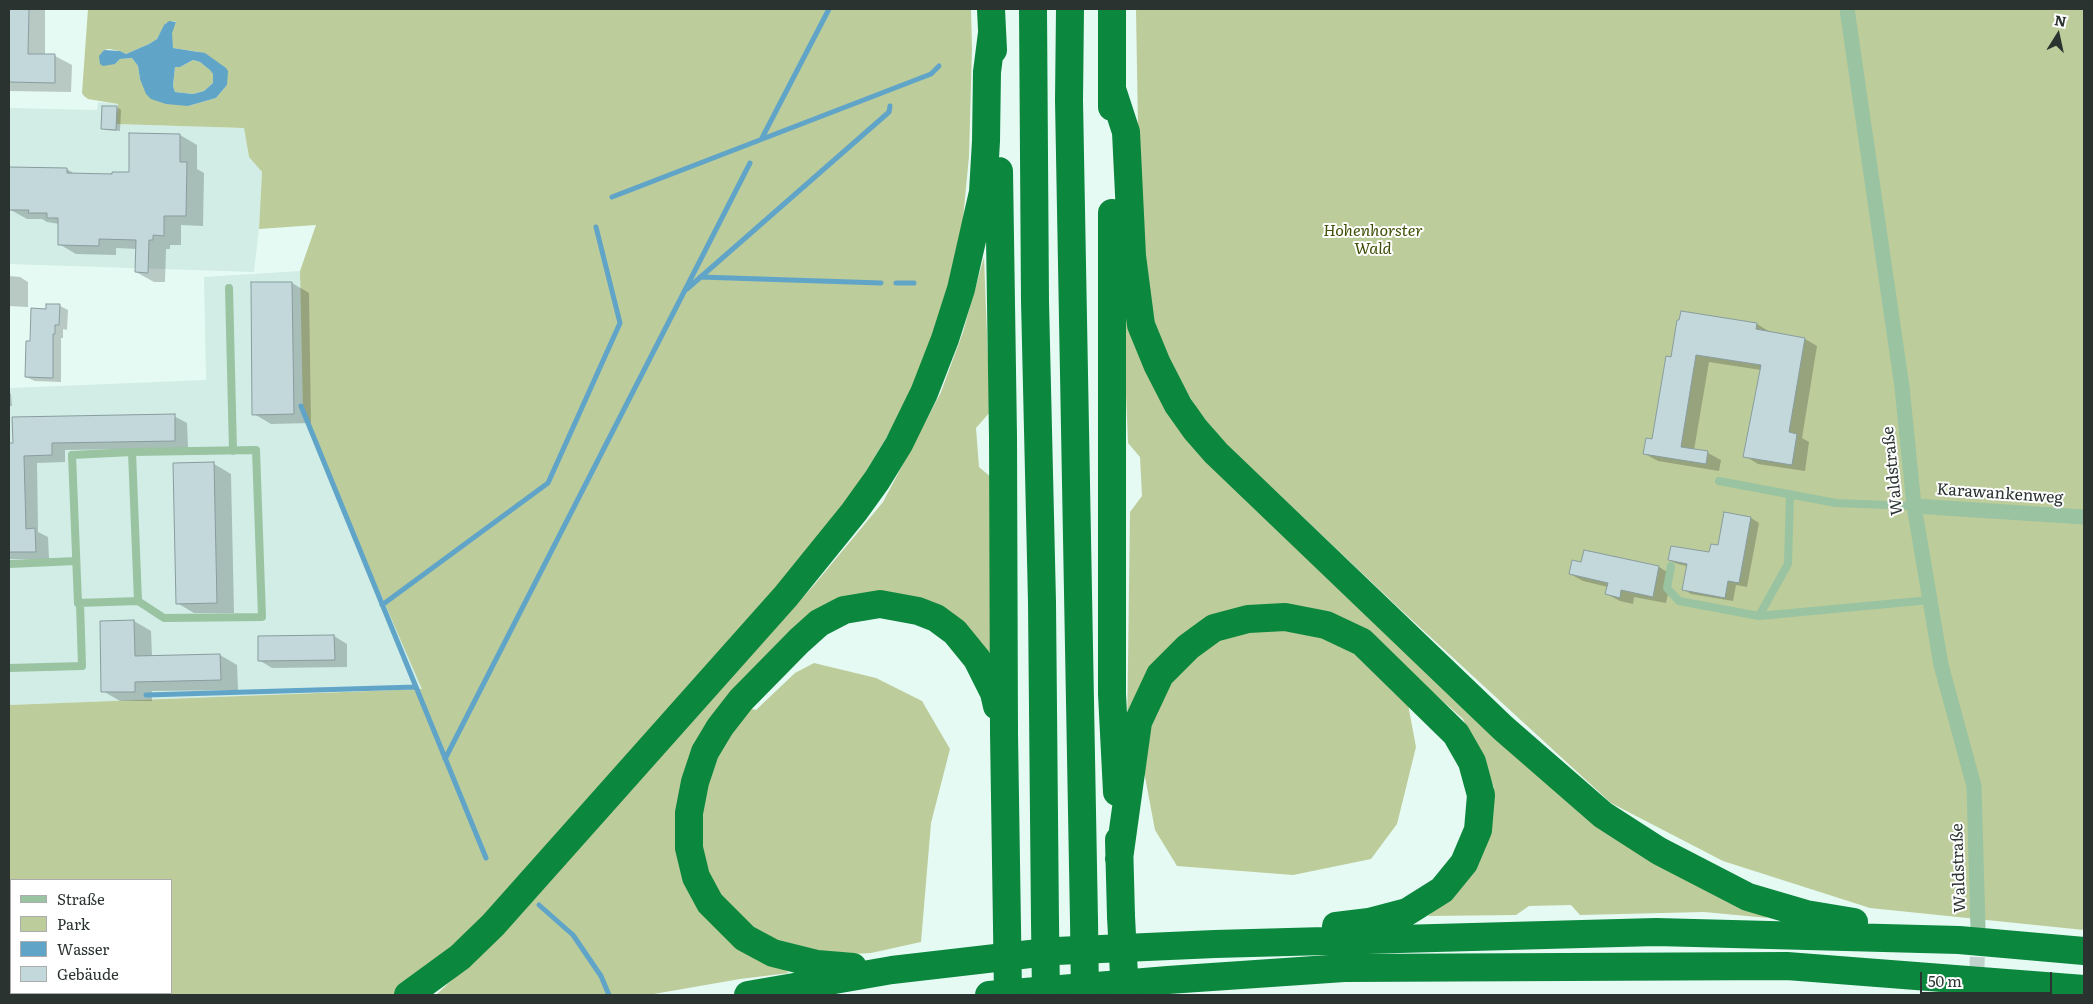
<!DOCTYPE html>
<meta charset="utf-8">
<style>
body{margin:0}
#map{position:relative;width:2093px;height:1004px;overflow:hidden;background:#e6faf4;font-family:Literata,serif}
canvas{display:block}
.frame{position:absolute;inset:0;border:10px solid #2b3330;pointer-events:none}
.legend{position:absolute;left:10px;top:879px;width:162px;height:115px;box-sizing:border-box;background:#fff;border:1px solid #aaadac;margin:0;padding:6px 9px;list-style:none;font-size:15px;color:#2b3330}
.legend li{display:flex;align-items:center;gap:10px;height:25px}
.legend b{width:25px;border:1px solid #aaadac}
.north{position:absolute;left:2033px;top:10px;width:50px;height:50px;-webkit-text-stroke:4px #fff;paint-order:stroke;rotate:10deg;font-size:14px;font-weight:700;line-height:20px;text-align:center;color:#2b3330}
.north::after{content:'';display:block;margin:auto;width:18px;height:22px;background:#2b3330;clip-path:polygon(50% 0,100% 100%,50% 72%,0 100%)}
.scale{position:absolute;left:1920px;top:972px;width:132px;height:22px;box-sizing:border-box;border:2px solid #2b3330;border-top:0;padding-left:6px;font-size:15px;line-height:18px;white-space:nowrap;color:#2b3330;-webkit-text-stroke:4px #fff;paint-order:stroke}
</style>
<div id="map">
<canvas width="2093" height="1004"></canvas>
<div class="frame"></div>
<ul class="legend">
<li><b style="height:6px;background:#99c3a1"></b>Straße</li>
<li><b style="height:14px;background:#bccc9b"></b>Park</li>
<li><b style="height:14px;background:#60a4c8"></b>Wasser</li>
<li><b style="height:14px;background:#c3d8da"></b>Gebäude</li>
</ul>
<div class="north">N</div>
<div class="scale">50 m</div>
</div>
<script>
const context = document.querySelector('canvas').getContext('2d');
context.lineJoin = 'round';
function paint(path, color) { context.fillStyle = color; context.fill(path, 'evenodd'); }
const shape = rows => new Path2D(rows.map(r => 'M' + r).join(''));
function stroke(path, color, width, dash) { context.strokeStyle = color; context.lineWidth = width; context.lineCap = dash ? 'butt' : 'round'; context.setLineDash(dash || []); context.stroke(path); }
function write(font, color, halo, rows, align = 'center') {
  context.font = font + ' Literata,serif'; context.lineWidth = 4; context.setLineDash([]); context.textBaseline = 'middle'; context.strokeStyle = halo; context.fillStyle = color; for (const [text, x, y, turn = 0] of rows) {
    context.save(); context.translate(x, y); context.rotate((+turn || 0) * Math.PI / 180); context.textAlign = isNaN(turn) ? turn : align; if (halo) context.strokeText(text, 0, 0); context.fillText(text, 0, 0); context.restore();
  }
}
const built = shape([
 [98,102,118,104,117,124,244,128,249,157,262,172,259,229,254,272,9,264,9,108,97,110],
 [300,271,303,416,423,689,9,705,9,388,206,380,204,277]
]);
const green = shape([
 [88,9,971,9,972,49,969,156,962,230,945,305,922,378,844,508,801,565,504,900,396,995,9,995,9,705,422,689,303,416,300,271,316,225,259,229,262,172,249,157,244,128,116,124,118,104,88,99,84,96,82,93],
 [175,21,176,23,172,30,171,38,173,48,199,52,227,85,216,98,188,106,140,79,138,66,132,58,120,59,115,64,110,64,101,54,104,50,109,49,120,51,126,54,149,44,157,39,166,23],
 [11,880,171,880,171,993,11,993],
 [1136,9,2084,9,2084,930,1870,908,1723,861,1611,803,1401,610,1228,446,1199,412,1171,366,1150,311,1140,246],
 [193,60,200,62,211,70,213,74,213,83,204,91,193,94,175,92,173,86,175,67,180,67],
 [984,257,990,412,976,428,979,467,992,478,996,664,893,595,747,682,681,851,773,960,789,973,740,979,648,995,436,995,503,932,814,585,883,502,941,392,963,332],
 [1121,271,1163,399,1658,863,1768,918,1704,912,1580,915,1571,905,1529,906,1516,915,1428,916,1462,886,1489,825,1494,787,1463,719,1368,635,1203,624,1127,736,1130,512,1142,496,1140,457,1128,443],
 [1290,626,1348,646,1407,699,1416,747,1397,824,1371,859,1293,875,1177,866,1155,830,1143,766,1150,727,1160,696,1182,665,1212,641,1238,631],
 [814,663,876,678,922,701,950,749,931,823,921,942,871,953,832,955,793,949,758,934,716,894,697,836,709,767,748,708,756,710,795,673]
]);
const water = shape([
 [169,21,176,22,172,33,173,48,205,53,226,68,228,71,227,85,216,98,188,106,166,104,151,99,146,94,140,79,138,66,132,58,120,59,115,64,103,66,100,64,99,56,104,50,120,51,126,54,149,44,157,39,164,25],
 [193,60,200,62,210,70,213,74,213,83,204,91,193,94,175,92,173,86,175,67,180,67]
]);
const shadow = shape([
 [9,9,45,9,45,56,55,56,72,65,71,92,9,91],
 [117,107,121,110,120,131,106,130,102,128],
 [180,135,197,145,197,169,204,173,203,226,181,225,181,245,170,245,170,249,166,249,165,282,154,282,136,272,137,249,116,248,116,255,76,254,59,244,59,224,47,222,42,219,27,219,9,209,9,169,67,169,76,175,130,173],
 [9,276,20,277,28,282,28,307,9,306],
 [292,283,309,293,311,423,271,424,254,414],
 [60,306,68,310,67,330,63,329,63,338,61,338,61,382,35,381,26,377,31,342,47,310],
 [1682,313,1757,324,1770,332,1805,339,1817,346,1802,438,1809,442,1805,471,1758,464,1745,456,1761,370,1709,362,1694,450,1708,453,1721,460,1719,471,1658,461,1645,454,1653,440],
 [9,392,11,394,12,406,9,406],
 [174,416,187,423,188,448,65,450,65,462,37,463,38,532,48,537,49,559,9,559,9,444],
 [175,464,214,464,231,474,234,613,194,613,177,603],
 [1725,513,1751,518,1759,523,1747,587,1736,585,1733,601,1691,594,1683,589,1687,566,1678,564,1669,560,1710,554,1719,547],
 [1585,551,1659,567,1672,575,1666,603,1634,597,1633,604,1620,601,1607,594,1608,587,1583,581,1570,574,1582,564],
 [134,621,151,631,152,656,220,655,237,665,238,690,152,691,152,701,120,701,103,691,101,622],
 [334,636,347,644,347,667,272,668,259,660]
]);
const stream = shape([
 [762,138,829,9],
 [612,197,931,74,939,66],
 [700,277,881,283],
 [896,283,914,283],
 [687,289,889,112,890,106],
 [301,406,486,858],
 [382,605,548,483,620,323,596,227],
 [146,695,416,687],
 [445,759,750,163],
 [539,905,573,935,601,976,609,995]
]);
const building = shape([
 [9,9,29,9,28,54,55,54,55,83,9,82,9,9],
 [102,106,117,106,116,130,101,129,102,106],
 [129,133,180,134,180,162,187,162,186,216,164,216,164,236,153,235,153,240,149,240,148,273,135,272,136,240,99,239,99,246,58,245,58,218,47,218,47,213,28,213,29,210,9,210,9,167,67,168,67,173,112,174,112,172,129,172,129,133],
 [251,282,292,282,294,414,252,415,251,282],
 [46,304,60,304,59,325,55,325,55,334,53,334,53,378,25,377,26,341,30,341,31,308,46,309,46,304],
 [1681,311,1757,323,1756,329,1805,338,1789,432,1797,434,1792,465,1743,457,1761,365,1696,355,1681,447,1708,451,1706,464,1643,454,1646,438,1652,439,1666,356,1671,357,1677,320,1679,320,1681,311],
 [175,414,175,441,52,443,52,455,24,456,26,529,35,528,36,552,9,552,9,443,13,443,12,417,175,414],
 [214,462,217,603,176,604,173,463,214,462],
 [1724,512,1751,517,1739,583,1728,581,1725,598,1682,590,1687,564,1668,560,1671,546,1709,552,1711,544,1718,545,1724,512],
 [1584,550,1659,566,1653,597,1621,590,1620,598,1605,594,1608,583,1569,574,1572,560,1581,562,1584,550],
 [134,620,135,656,220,654,221,680,135,682,135,692,101,692,100,621,134,620],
 [334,635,335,660,258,661,258,636,334,635]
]);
const minorTunnel = shape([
 [1976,995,1978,937]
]);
const service = shape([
 [229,288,233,451],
 [132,452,256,450,262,617,164,618,138,601],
 [132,452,138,601,78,603,72,455,132,452],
 [1719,481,1836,503,1914,506],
 [9,564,76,561],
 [1671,566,1667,588,1679,601,1759,616,1930,600],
 [1759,616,1788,564,1790,494],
 [9,668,82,666,80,603]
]);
const minor = shape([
 [1847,9,1902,387,1914,506,1941,665,1974,786,1978,928],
 [1914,506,2084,517]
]);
const motorway = shape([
 [991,9,993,50],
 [1033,9,1035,301,1042,602,1045,922],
 [1070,9,1069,100,1084,920],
 [1112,9,1112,107],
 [1112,89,1126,132,1132,256,1141,325,1157,364,1178,405,1195,429,1216,453,1503,728,1603,815,1659,851,1748,897,1806,914,1854,922],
 [999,171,1003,436,1004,733,1007,927],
 [1112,213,1112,694,1117,792],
 [1119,840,1121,916],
 [1119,859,1138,722,1160,675,1188,647,1214,628,1248,619,1285,617,1326,625,1362,642,1456,734,1472,762,1481,795,1478,830,1464,863,1442,890,1407,912,1369,922,1336,926],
 [853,967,817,964,773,953,745,938,710,903,696,877,689,848,689,813,695,782,705,752,720,727,741,700,799,641,819,623,844,610,880,604,918,611,936,618,955,632,977,659,994,693,997,706],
 [408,995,460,957,493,925,786,596,854,512,877,480,899,444,924,393,945,339,961,289,983,192,986,141,987,72,992,33],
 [748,995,892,970,1056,951,1215,944,1656,932,1959,940,2084,951],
 [989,995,1168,980,1344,968,1787,966,2084,989]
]);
const motorwayBridge = shape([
 [1121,916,1125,995],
 [1084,920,1085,995],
 [1045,922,1046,995],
 [1007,927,1008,995]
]);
const parkNames = [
 ["Hohenhorster",1373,231],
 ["Wald",1373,249]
];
const streetNames = [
 ["Waldstraße",1893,471,-96],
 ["Karawankenweg",2000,494,4],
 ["Waldstraße",1959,868,-92]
];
paint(built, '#d1ede6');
paint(green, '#bccc9b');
paint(water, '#60a4c8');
paint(shadow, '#0003');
stroke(stream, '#60a4c8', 5);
paint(building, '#c3d8da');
stroke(building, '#899d9f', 1);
stroke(minorTunnel, '#c1d2cd', 15, [15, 8]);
stroke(service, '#99c3a1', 8);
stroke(minor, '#99c3a1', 15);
stroke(motorway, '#0c873e', 28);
stroke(motorwayBridge, '#0c873e', 28);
write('italic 16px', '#405007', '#fff', parkNames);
write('16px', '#2b3330', '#fff', streetNames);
</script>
